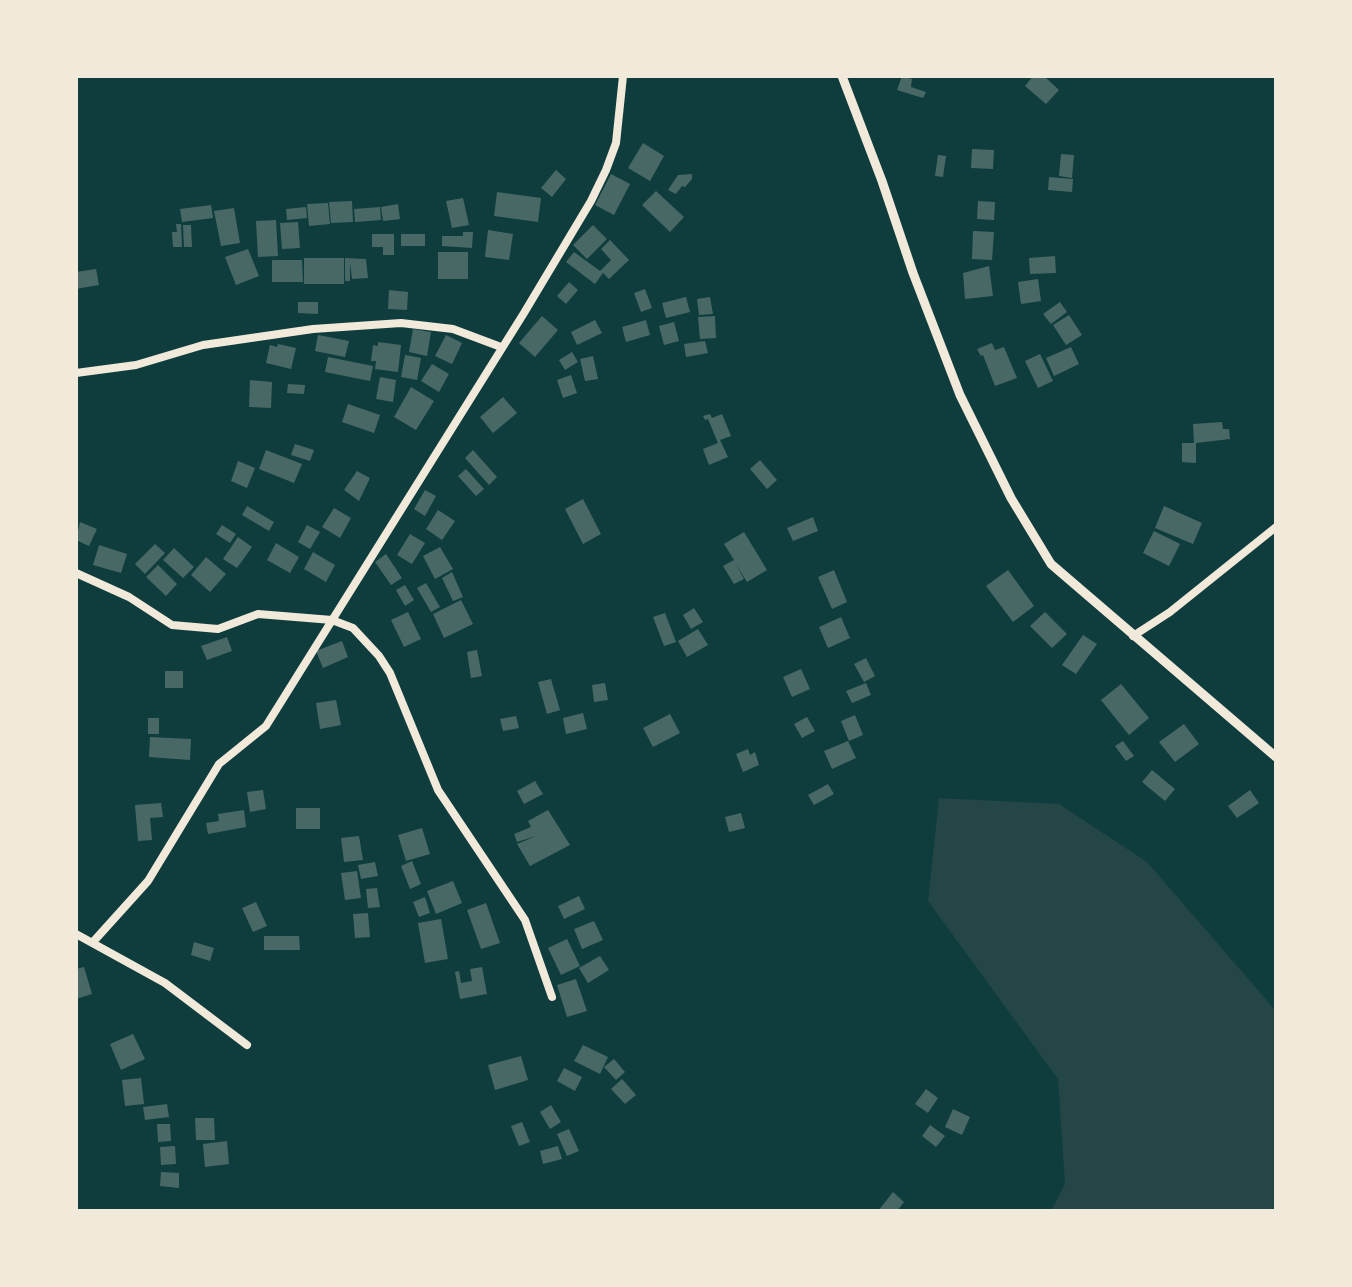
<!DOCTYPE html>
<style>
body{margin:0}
#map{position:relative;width:1352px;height:1287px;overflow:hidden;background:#0f3d3e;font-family:"Golos Text",sans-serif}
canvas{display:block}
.frame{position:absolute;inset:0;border:78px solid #f1e9da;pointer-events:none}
</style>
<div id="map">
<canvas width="1352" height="1287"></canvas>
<div class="frame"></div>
</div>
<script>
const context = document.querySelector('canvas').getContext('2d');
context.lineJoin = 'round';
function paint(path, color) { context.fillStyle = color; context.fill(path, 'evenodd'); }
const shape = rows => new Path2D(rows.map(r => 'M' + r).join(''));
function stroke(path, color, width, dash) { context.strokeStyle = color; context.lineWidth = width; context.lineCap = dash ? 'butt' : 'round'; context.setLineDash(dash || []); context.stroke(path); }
const green = shape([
 [939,798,1059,804,1147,862,1276,1011,1276,1211,1051,1211,1065,1184,1058,1079,928,901]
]);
const building = shape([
 [902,76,912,79,911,87,926,92,923,98,897,90],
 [1033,76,1044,76,1059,90,1046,104,1025,86],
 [643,143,664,156,650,181,628,168],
 [972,149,994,150,993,169,971,168],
 [1061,154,1074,155,1072,178,1059,176],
 [938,155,946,156,943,177,935,176],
 [556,170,566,179,552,197,541,188],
 [611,174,630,184,614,215,595,205],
 [692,174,692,179,685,187,682,186,676,194,668,190,678,175],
 [1049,177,1073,179,1072,192,1048,190],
 [656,191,684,217,670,232,642,205],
 [497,192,541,198,538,222,494,216],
 [463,198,469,225,452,228,446,201],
 [352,201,353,222,331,223,329,202],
 [978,201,995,202,994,220,977,219],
 [328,203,330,224,309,226,307,204],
 [398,204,400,219,383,221,381,207],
 [211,205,213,218,182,222,180,209],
 [306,207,307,218,287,220,286,209],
 [380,207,381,220,355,222,354,209],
 [234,208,240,243,221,246,214,211],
 [276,220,278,256,258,257,256,221],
 [298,222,300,248,282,249,280,223],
 [176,224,181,224,182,247,173,247,172,232,177,232],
 [183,225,191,225,192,247,184,247],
 [593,225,607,239,587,259,573,245],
 [488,230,513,234,509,260,485,257],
 [973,231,994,232,992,260,972,259],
 [463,232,473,232,472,248,442,246,442,236,463,236],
 [372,234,394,234,394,255,383,255,383,247,372,247],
 [401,234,425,234,425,246,401,246],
 [610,240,629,260,609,279,603,273,595,284,566,262,574,252,600,271,611,260,601,249],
 [248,249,259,276,236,285,225,257],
 [438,252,468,252,468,279,438,279],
 [1055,256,1056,273,1030,274,1029,258],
 [304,258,344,258,344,284,304,284],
 [345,258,366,259,368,278,352,279,350,263,350,281,345,281],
 [272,260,302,260,303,282,272,282],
 [989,266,993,296,965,299,963,273],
 [96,269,99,285,76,289,76,272],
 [1038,279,1041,301,1021,304,1018,282],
 [569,282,578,290,566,304,557,296],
 [645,289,652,308,641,312,634,293],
 [389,290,408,292,407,310,388,309],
 [686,297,690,312,666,318,662,303],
 [710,297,713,314,699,315,697,299],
 [298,302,318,302,318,314,298,313],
 [1060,302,1067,312,1051,324,1043,314],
 [1069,315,1082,335,1066,345,1053,325],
 [542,316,558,330,535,357,519,343],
 [715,316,716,338,700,339,698,317],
 [595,320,602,333,577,345,571,332],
 [646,320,650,335,626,342,622,327],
 [674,322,679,341,664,345,659,326],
 [413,329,431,332,427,356,409,352],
 [318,335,349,341,345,357,315,351],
 [446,335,462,343,452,364,435,356],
 [705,341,708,353,686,357,684,344],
 [378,342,401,345,398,372,375,369,376,361,371,361,373,345,378,346],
 [992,343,995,350,1004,347,1017,378,995,386,983,355,981,356,977,349],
 [278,344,296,348,291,369,266,363,270,345,277,347],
 [1071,347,1079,364,1054,376,1046,358],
 [572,352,578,362,565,370,559,360],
 [1040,354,1053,381,1038,388,1025,361],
 [405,355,421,358,417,380,401,377],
 [593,356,598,379,585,381,580,359],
 [328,357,373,366,370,381,325,372],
 [432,364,449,374,439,392,421,381],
 [571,375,577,393,563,398,557,380],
 [380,377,396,380,393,402,376,399],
 [250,380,272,382,271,408,249,407],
 [288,384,305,385,304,394,287,393],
 [411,387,434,401,416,430,394,417],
 [503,397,517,413,493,433,480,417],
 [348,404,380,415,374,433,342,422],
 [710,414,712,418,722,414,731,436,720,440,728,457,709,465,703,449,718,443,708,419,705,420,703,416],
 [1222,422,1223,429,1229,429,1230,439,1196,443,1196,463,1182,462,1182,443,1194,443,1193,424],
 [295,444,314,450,310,461,291,455],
 [266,450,302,464,294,483,259,469],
 [473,450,497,477,489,485,465,458],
 [760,460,777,480,767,489,750,469],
 [238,461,255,468,247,488,231,481],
 [466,469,484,489,476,496,458,476],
 [357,471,370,478,359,501,344,490],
 [425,490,436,496,425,516,414,509],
 [583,499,601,534,583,544,565,509],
 [247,506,274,522,269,531,242,515],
 [1164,506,1202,523,1193,544,1155,528],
 [334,508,351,518,340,538,322,527],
 [438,510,455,521,442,540,426,529],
 [813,517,818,531,793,541,787,528],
 [80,522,97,529,89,546,76,540],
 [222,525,236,534,230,543,216,534],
 [307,525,320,532,310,549,298,542],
 [1154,531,1180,544,1169,566,1143,553],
 [744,532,767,570,747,582,736,564,744,579,734,584,723,566,734,560,724,544],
 [410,534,425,543,412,564,397,555],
 [238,537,252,547,237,568,223,559],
 [276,543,299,557,290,573,267,560],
 [155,544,165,553,145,574,135,564],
 [99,545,127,554,121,573,93,565],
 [440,547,453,569,435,579,423,556],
 [174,548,194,567,183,578,163,560],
 [313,552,335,565,326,582,304,569],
 [386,554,402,578,391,585,375,562],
 [206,557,226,574,210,592,191,575],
 [158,565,177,584,166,596,146,577],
 [834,570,847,602,832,609,818,577],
 [1008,570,1034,606,1013,622,986,586],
 [452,572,463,597,453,601,442,578],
 [426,583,440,607,431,612,417,588],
 [405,585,414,600,405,606,396,590],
 [461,600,473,624,444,638,433,614],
 [694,608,703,622,691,629,683,615],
 [408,612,421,639,404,647,391,620],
 [1045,612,1067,634,1052,648,1030,626],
 [665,613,676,642,664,646,653,617],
 [841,617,850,638,828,648,819,627],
 [698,629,708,645,687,657,678,641],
 [1083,635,1097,644,1076,674,1062,665],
 [227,637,232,651,207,660,201,646],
 [342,641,348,657,323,668,316,651],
 [477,650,482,676,471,678,467,652],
 [866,658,875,676,864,682,854,664],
 [801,669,810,689,792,697,783,677],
 [165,671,183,671,183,688,165,688],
 [551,679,560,710,547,714,538,682],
 [605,683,608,700,594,702,592,685],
 [866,683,871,695,852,703,846,691],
 [1121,684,1149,718,1129,735,1101,700],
 [336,700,341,725,320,729,316,703],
 [583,713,587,729,566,734,563,718],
 [670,714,680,733,653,747,643,728],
 [855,715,863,735,849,741,841,721],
 [516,716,519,728,503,731,500,719],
 [807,717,815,731,802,738,794,724],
 [148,718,159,718,159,734,148,734],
 [1184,724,1199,744,1175,762,1159,742],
 [150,737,191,739,190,760,149,757],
 [848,741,856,758,832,769,824,751],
 [1123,741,1134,756,1126,761,1115,746],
 [748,749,750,755,755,752,759,765,743,772,736,754],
 [1152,770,1175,789,1165,801,1142,782],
 [535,781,543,794,524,804,517,791],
 [828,784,834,794,814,805,808,795],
 [263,790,266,809,250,812,247,792],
 [1250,790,1259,803,1237,818,1228,806],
 [161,803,163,817,150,818,152,840,138,841,135,805],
 [296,808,320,808,320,829,296,829],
 [244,810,246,827,208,834,206,823,219,821,218,814],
 [548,810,570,845,530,866,517,844,536,836,517,842,514,834,531,827,528,821],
 [741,813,745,828,729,832,725,817],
 [422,828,430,854,406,861,398,835],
 [359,836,363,860,344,862,341,838],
 [412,861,421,884,410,889,401,866],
 [375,862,378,876,361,879,358,865],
 [357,871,361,898,345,900,341,873],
 [453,881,462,903,436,914,427,891],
 [377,888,380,907,368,908,366,889],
 [579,896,585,909,564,919,558,906],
 [425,897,430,913,419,917,413,902],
 [256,902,267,926,253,932,242,908],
 [486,903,500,943,481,949,467,910],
 [368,913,370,937,355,938,353,914],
 [441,919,448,959,425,963,418,923],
 [594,921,603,940,582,949,574,929],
 [264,936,299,936,300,950,264,950],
 [567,939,580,966,561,975,548,948],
 [194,942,214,948,210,961,191,955],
 [600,956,609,970,588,983,579,968],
 [84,967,92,994,76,999,76,969],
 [482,967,487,994,460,999,455,972,459,971,461,983,472,981,470,969],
 [576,979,587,1011,567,1017,557,985],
 [133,1034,145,1059,121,1070,110,1044],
 [583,1045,608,1057,600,1074,574,1061],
 [521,1056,528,1080,495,1090,488,1065],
 [614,1059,625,1072,616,1080,604,1067],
 [564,1068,582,1077,575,1091,557,1081],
 [141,1078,144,1104,125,1106,122,1080],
 [622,1079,636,1095,625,1104,611,1089],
 [926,1089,938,1098,928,1113,915,1104],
 [167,1104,169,1117,145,1120,143,1107],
 [551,1105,561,1122,550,1129,540,1112],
 [953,1109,970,1117,962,1135,945,1127],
 [195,1118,214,1118,215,1140,196,1140],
 [522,1122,530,1142,519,1146,511,1126],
 [157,1124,170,1124,171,1141,158,1142],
 [930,1125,945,1136,936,1147,922,1136],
 [569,1129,579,1151,567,1156,557,1134],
 [227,1141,229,1164,205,1167,203,1144],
 [175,1146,176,1164,161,1165,160,1147],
 [558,1146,562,1159,543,1164,540,1151],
 [161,1172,179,1173,179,1188,160,1186],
 [893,1192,904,1202,897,1211,878,1211]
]);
const minor = shape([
 [76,373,136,365,203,345,313,329,401,323,453,329,501,347],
 [76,573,129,597,172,625,218,629,258,614,332,620,353,628,379,656,390,673,438,790,525,920,552,997],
 [1133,636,1170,612,1276,527],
 [76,934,165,983,247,1045],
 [93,942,148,881,219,764,266,726,524,313,591,201,606,170,616,143,623,76]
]);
const tertiary = shape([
 [842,76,882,181,913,273,960,395,1011,498,1051,564,1276,757]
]);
paint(green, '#244646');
paint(building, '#486865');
stroke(minor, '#f1e9da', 8);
stroke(tertiary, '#f1e9da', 9);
</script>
